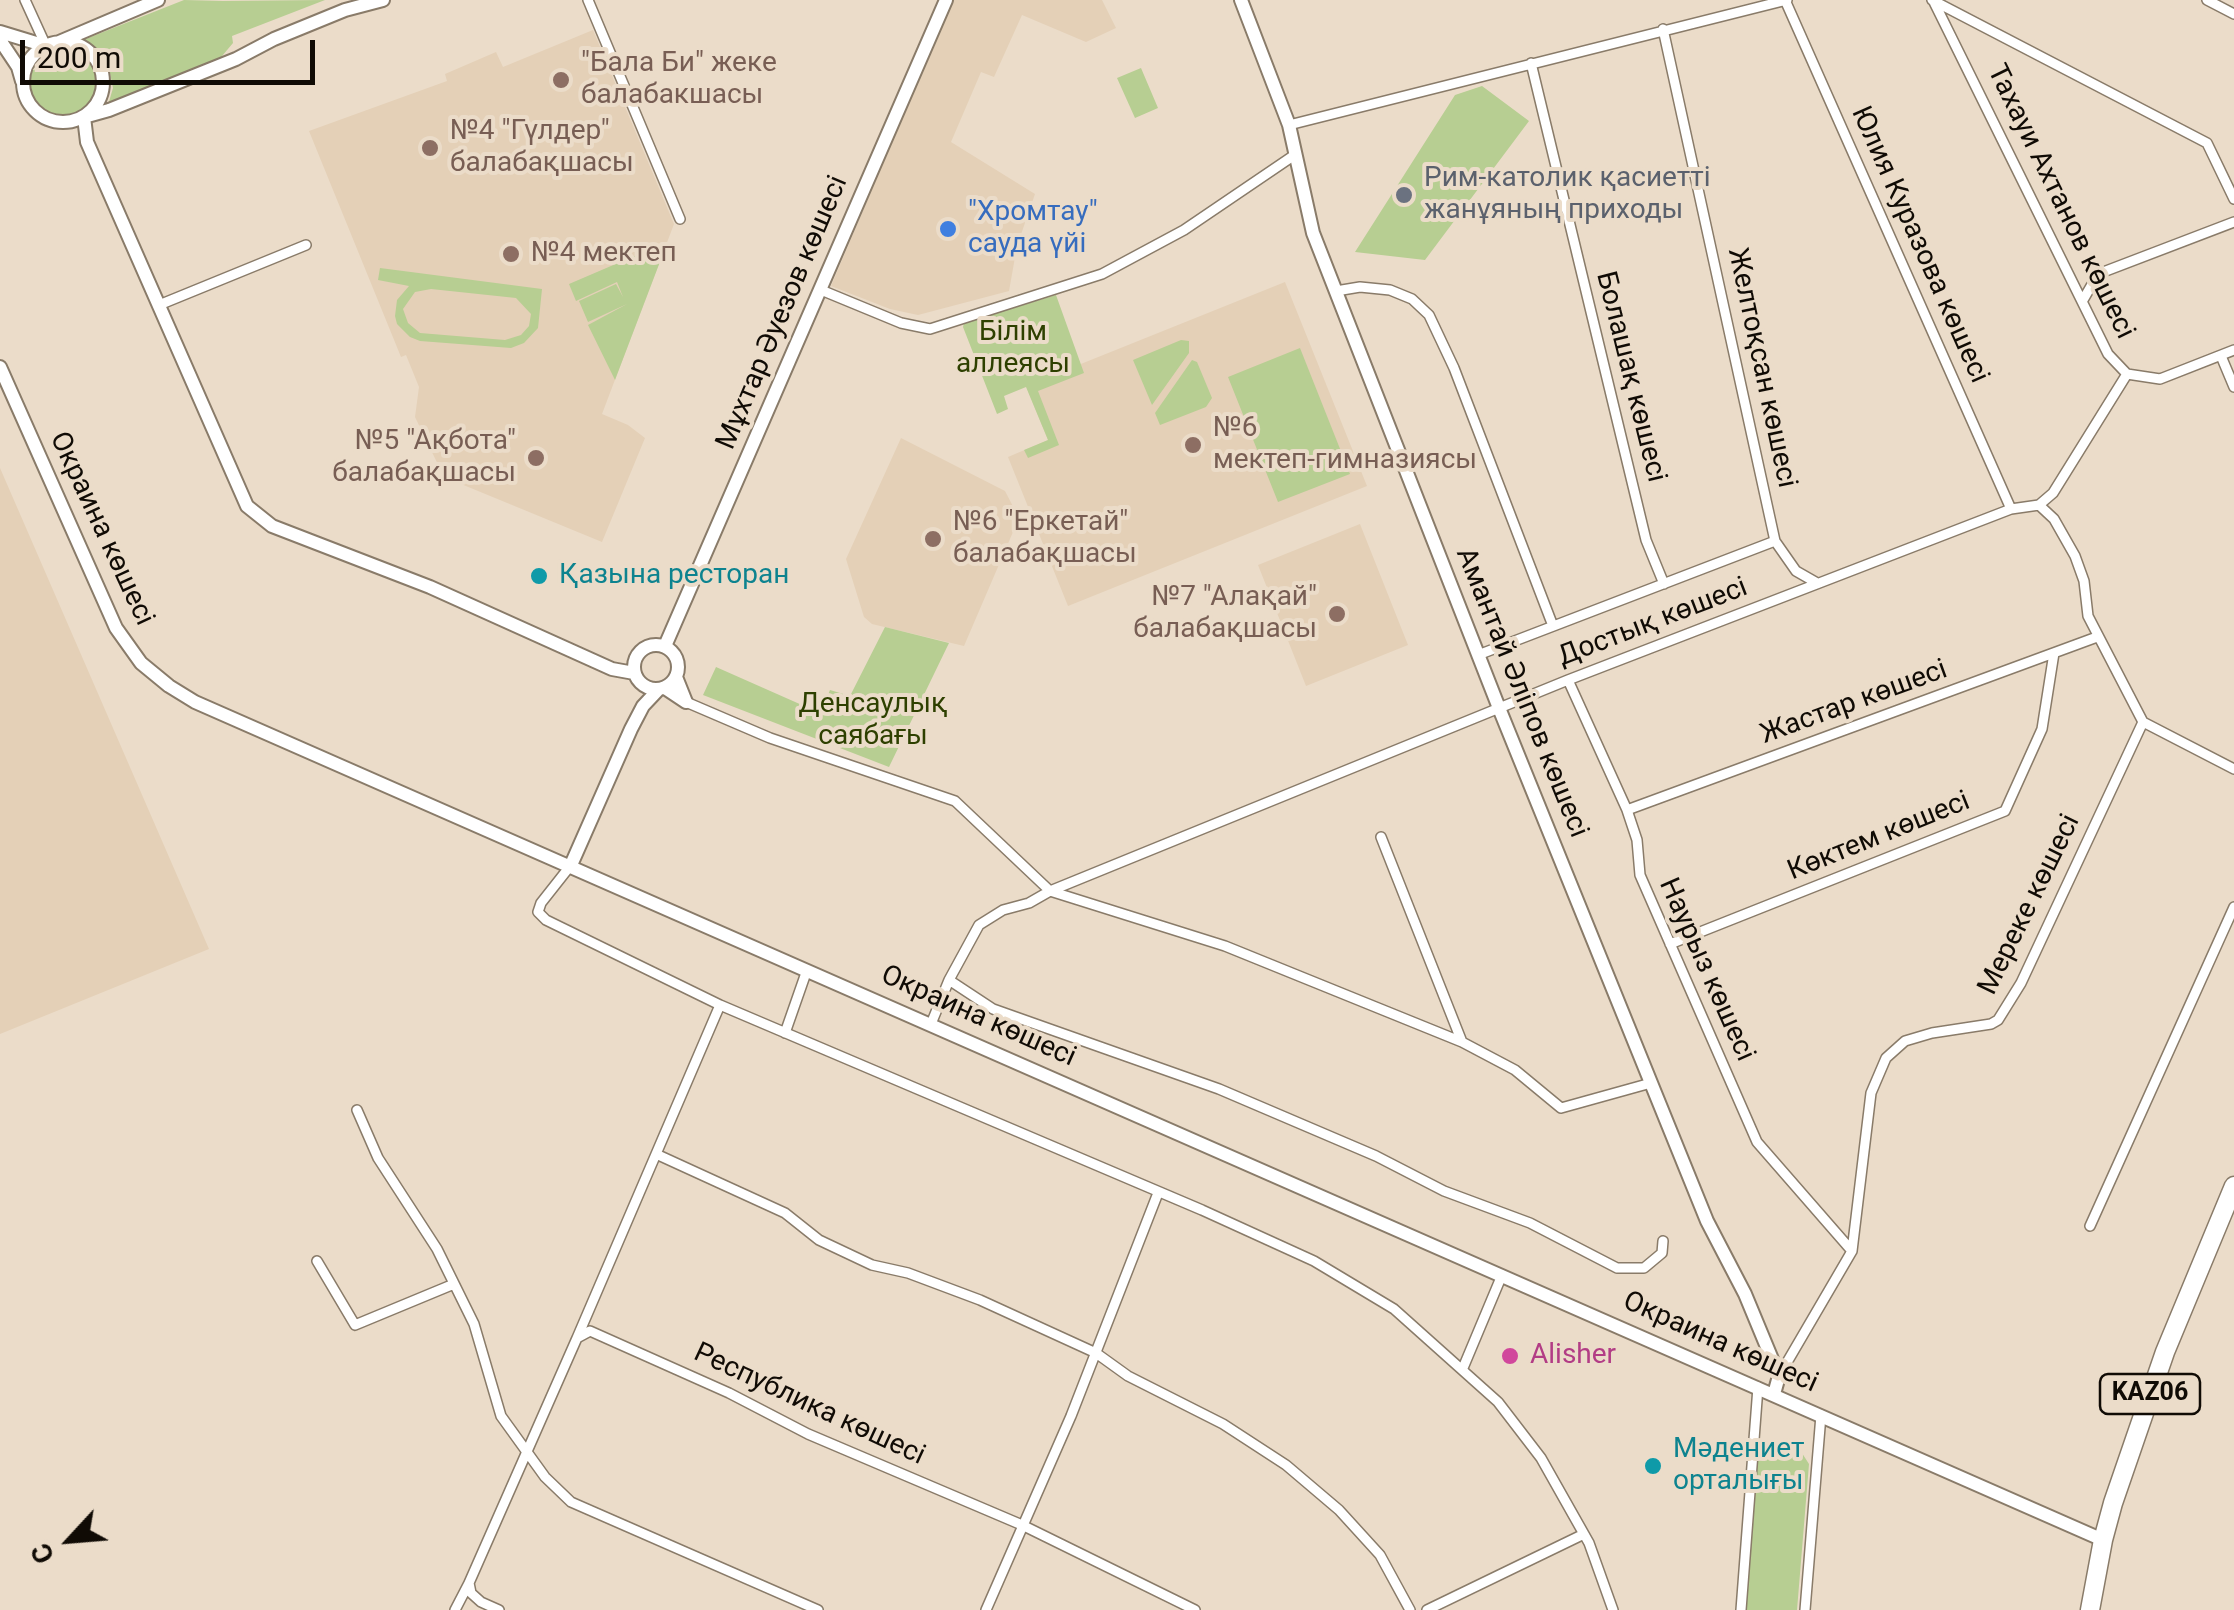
<!DOCTYPE html>
<meta charset="utf-8">
<style>
body{margin:0}
#map{position:relative;width:2234px;height:1610px;overflow:hidden;background:#ebdcc9;font-family:Roboto,sans-serif}
canvas{display:block}
.north{position:absolute;left:20px;top:1490px;width:100px;height:100px;-webkit-text-stroke:8px #ebdcc9;paint-order:stroke;rotate:244deg;font-size:28px;font-weight:700;line-height:40px;text-align:center;color:#100b05}
.north::after{content:'';display:block;margin:auto;width:35px;height:45px;background:#100b05;clip-path:polygon(50% 0,100% 100%,50% 72%,0 100%)}
.scale{position:absolute;left:20px;top:40px;width:295px;height:45px;box-sizing:border-box;border:5px solid #100b05;border-top:0;padding-left:12px;font-size:30px;line-height:35px;white-space:nowrap;color:#100b05;-webkit-text-stroke:8px #ebdcc9;paint-order:stroke}
</style>
<div id="map">
<canvas width="2234" height="1610"></canvas>
<div class="north">С</div>
<div class="scale">200 m</div>
</div>
<script>
const context = document.querySelector('canvas').getContext('2d');
context.lineJoin = 'round';
function paint(path, color) { context.fillStyle = color; context.fill(path, 'evenodd'); }
const shape = rows => new Path2D(rows.map(r => 'M' + r).join(''));
function stroke(path, color, width, dash) { context.strokeStyle = color; context.lineWidth = width; context.lineCap = dash ? 'butt' : 'round'; context.setLineDash(dash || []); context.stroke(path); }
function write(font, color, halo, rows, align = 'center') {
  context.font = font + ' Roboto,sans-serif'; context.lineWidth = 8; context.setLineDash([]); context.textBaseline = 'middle'; context.strokeStyle = halo; context.fillStyle = color; for (const [text, x, y, turn = 0] of rows) {
    context.save(); context.translate(x, y); context.rotate((+turn || 0) * Math.PI / 180); context.textAlign = isNaN(turn) ? turn : align; if (halo) context.strokeText(text, 0, 0); context.fillText(text, 0, 0); context.restore();
  }
}
const built = shape([
 [952,0,1102,0,1116,28,1086,42,1022,15,994,77,981,72,951,142,1035,194,1017,246,1009,291,918,315,890,309,831,286],
 [593,30,674,224,602,414,628,425,645,438,602,542,444,477,415,417,419,387,406,355,401,357,309,131,447,81,445,74,496,52,503,67],
 [1285,282,1367,486,1068,606,1008,457,1048,440,1026,386],
 [901,438,1005,491,1019,518,964,646,872,624,864,617,846,559],
 [0,468,209,949,0,1034],
 [1360,524,1408,645,1306,686,1258,565]
]);
const green = shape([
 [184,0,223,1,325,0,232,36,233,43,217,62,108,105,113,88,109,68,100,50,83,40],
 '30 83a33 33 0 1 1 66 0a33 33 0 1 1-66 0Z',
 [1141,68,1158,108,1135,118,1117,78],
 [1482,86,1529,121,1425,260,1355,252,1455,95],
 [660,245,666,246,615,380,588,325,627,304,588,322,579,301,616,284,623,297,617,282,576,301,569,284],
 [380,268,542,289,538,328,524,343,511,348,420,341,410,337,397,324,395,316,397,300,409,286,378,280],
 [431,289,516,298,531,314,529,326,521,335,505,340,420,333,408,323,403,309,415,292],
 [1056,295,1084,373,1038,391,1059,445,1028,458,1024,450,1048,440,1026,387,1004,396,1008,409,997,414,963,327,964,323],
 [1181,340,1189,341,1189,353,1152,405,1133,360],
 [1300,348,1350,474,1278,502,1228,377],
 [1192,360,1197,362,1212,398,1206,407,1160,425,1155,413],
 [885,627,949,643,889,767,703,695,716,667,820,713,830,690,850,696],
 [1758,1445,1800,1450,1809,1464,1797,1610,1744,1610]
]);
const street = shape([
 [25,0,46,46],
 [588,0,680,219],
 [1785,0,2011,509],
 [1932,0,2207,143,2234,199],
 [1933,0,2108,354,2127,374,2160,379,2234,350],
 [2207,0,2234,14],
 [1663,29,1775,541,1796,571,1817,583],
 [1531,63,1646,540,1664,584],
 [1289,125,1787,0],
 [821,290,901,323,930,329,1102,274,1184,230,1296,154],
 [1336,291,1360,287,1390,290,1412,299,1429,315,1454,368,1553,626],
 [2083,300,2098,274,2234,222],
 [159,305,306,245],
 [2221,356,2234,387],
 [1478,655,1775,541],
 [1568,680,1627,810,1637,840,1640,875,1757,1142,1852,1251],
 [686,702,770,738,955,801,1050,891,1225,946,1462,1042,1515,1070,1561,1108,1651,1083],
 [2143,722,2234,769],
 [1627,810,2097,637],
 [1381,837,1462,1042],
 [571,865,541,903,538,912,546,920,720,1005,1202,1210,1314,1261,1394,1309,1498,1402,1541,1458,1589,1543,1613,1610],
 [1670,944,2005,811,2042,729,2054,653],
 [949,980,979,925,1003,910,1029,903,1050,891,1568,680,2011,509,2039,505,2053,493,2127,374],
 [931,1024,949,980,993,1009,1219,1089,1376,1156,1444,1191,1530,1223,1617,1268,1644,1268,1662,1253,1663,1241],
 [785,1033,807,970],
 [357,1110,378,1158,437,1249,474,1324,501,1416,545,1477,571,1502,818,1610],
 [656,1154,785,1213,819,1240,872,1265,908,1273,980,1300,1096,1353,1128,1376,1223,1424,1286,1465,1339,1510,1380,1555,1410,1610],
 [2090,1226,2234,907],
 [317,1261,355,1325,454,1284],
 [577,1338,720,1005],
 [1463,1368,1502,1275],
 [1779,1376,1852,1251,1871,1093,1886,1058,1905,1041,1932,1033,1991,1024,1998,1020,2021,983,2143,722,2088,616,2084,581,2075,556,2054,519,2039,505],
 [455,1610,469,1583],
 [499,1610,481,1602,471,1593,469,1583,577,1338,590,1331,729,1393,808,1434,1022,1525,1195,1610],
 [986,1610,1071,1416,1158,1193],
 [1427,1610,1584,1534],
 [1741,1610,1758,1387],
 [1805,1610,1821,1415]
]);
const secondary = shape([
 [383,0,345,10,274,39,236,59,109,110,84,117,87,142,247,506,272,526,430,587,612,669,634,673],
 [1241,0,1289,125,1313,233,1499,708,1707,1221,1745,1294,1779,1376,1774,1394],
 [0,32,46,46],
 [0,40,18,67,22,81],
 '23 82a40 40 0 1 1 80 0a40 40 0 1 1-80 0Z',
 [59,42,158,0],
 [0,367,116,628,141,663,169,686,195,702,2103,1540],
 '634 667a22 22 0 1 1 44 0a22 22 0 1 1-44 0Z',
 [665,646,946,0],
 [665,688,686,702,676,677],
 [571,865,631,729,643,706,659,689]
]);
const highway = shape([
 [2090,1610,2103,1540,2113,1503,2165,1352,2234,1186]
]);
const markers = [
 [561,80,10,"#8d6e63"],
 [430,148,10,"#8d6e63"],
 [1404,195,10,"#6b7280"],
 [948,229,10,"#3f7fe0"],
 [511,254,10,"#8d6e63"],
 [1193,445,10,"#8d6e63"],
 [536,458,10,"#8d6e63"],
 [933,539,10,"#8d6e63"],
 [539,576,10,"#0f9aa8"],
 [1337,614,10,"#8d6e63"],
 [1510,1356,10,"#d1479c"],
 [1653,1466,10,"#0f9aa8"]
];
const shields = [
 [2150,1394,100]
];
const shieldNames = [
 ["KАZ06",2150,1394]
];
const educationNames = [
 ["\"Бала Би\" жеке",581,64],
 ["балабакшасы",581,96],
 ["№4 \"Гүлдер\"",450,132],
 ["балабақшасы",450,164],
 ["№4 мектеп",531,254],
 ["№6",1213,429],
 ["мектеп-гимназиясы",1213,461],
 ["№5 \"Ақбота\"",516,442,"right"],
 ["балабақшасы",516,474,"right"],
 ["№6 \"Еркетай\"",953,523],
 ["балабақшасы",953,555],
 ["№7 \"Алақай\"",1317,598,"right"],
 ["балабақшасы",1317,630,"right"]
];
const worshipNames = [
 ["Рим-католик қасиетті",1424,179],
 ["жанұяның приходы",1424,211]
];
const streetNames = [
 ["Тахауи Ахтанов көшесі",2060,202,64],
 ["Юлия Куразова көшесі",1919,245,66],
 ["Мұхтар Әуезов көшесі",783,313,-67],
 ["Желтоқсан көшесі",1761,368,78],
 ["Болашақ көшесі",1630,377,76],
 ["Окраина көшесі",101,529,65],
 ["Достық көшесі",1653,623,-21],
 ["Амантай Әліпов көшесі",1521,693,68],
 ["Жастар көшесі",1854,703,-20],
 ["Көктем көшесі",1879,837,-22],
 ["Мереке көшесі",2030,905,-64],
 ["Наурыз көшесі",1706,970,66],
 ["Окраина көшесі",978,1017,24],
 ["Окраина көшесі",1720,1343,24],
 ["Республика көшесі",809,1405,25]
];
const shopNames = [
 ["\"Хромтау\"",968,213],
 ["сауда үйі",968,245]
];
const parkNames = [
 ["Білім",1013,333],
 ["аллеясы",1013,365],
 ["Денсаулық",873,705],
 ["саябағы",873,737]
];
const cultureNames = [
 ["Қазына ресторан",559,576],
 ["Мәдениет",1673,1450],
 ["орталығы",1673,1482]
];
const hotelNames = [
 ["Alisher",1530,1356]
];
paint(built, '#e4d0b7');
paint(green, '#b7ce92');
stroke(street, '#897b69', 12);
stroke(secondary, '#897b69', 16);
stroke(highway, '#897b69', 21);
stroke(street, '#fff', 9);
stroke(secondary, '#fff', 12);
stroke(highway, '#fff', 18);
for (const [x, y, r, color] of markers) { const dot = new Path2D(); dot.arc(x, y, r, 0, 2 * Math.PI); context.fillStyle = color; context.fill(dot); stroke(dot, '#ebdcc9', 4); }
for (const [x, y, w] of shields) { const box = new Path2D(); box.roundRect(x - w / 2, y - 20, w, 40, 8); context.fillStyle = '#ebdcc9'; context.fill(box); stroke(box, '#100b05', 2.5); }
write('bold 25px', '#100b05', null, shieldNames);
write('28px', '#785e54', '#ebdcc9', educationNames, 'left');
write('28px', '#5b616d', '#ebdcc9', worshipNames, 'left');
write('28px', '#100b05', '#ebdcc9', streetNames);
write('28px', '#366cbe', '#ebdcc9', shopNames, 'left');
write('28px', '#2e4000', '#ebdcc9', parkNames);
write('28px', '#0d838f', '#ebdcc9', cultureNames, 'left');
write('28px', '#b23c85', '#ebdcc9', hotelNames, 'left');
</script>
